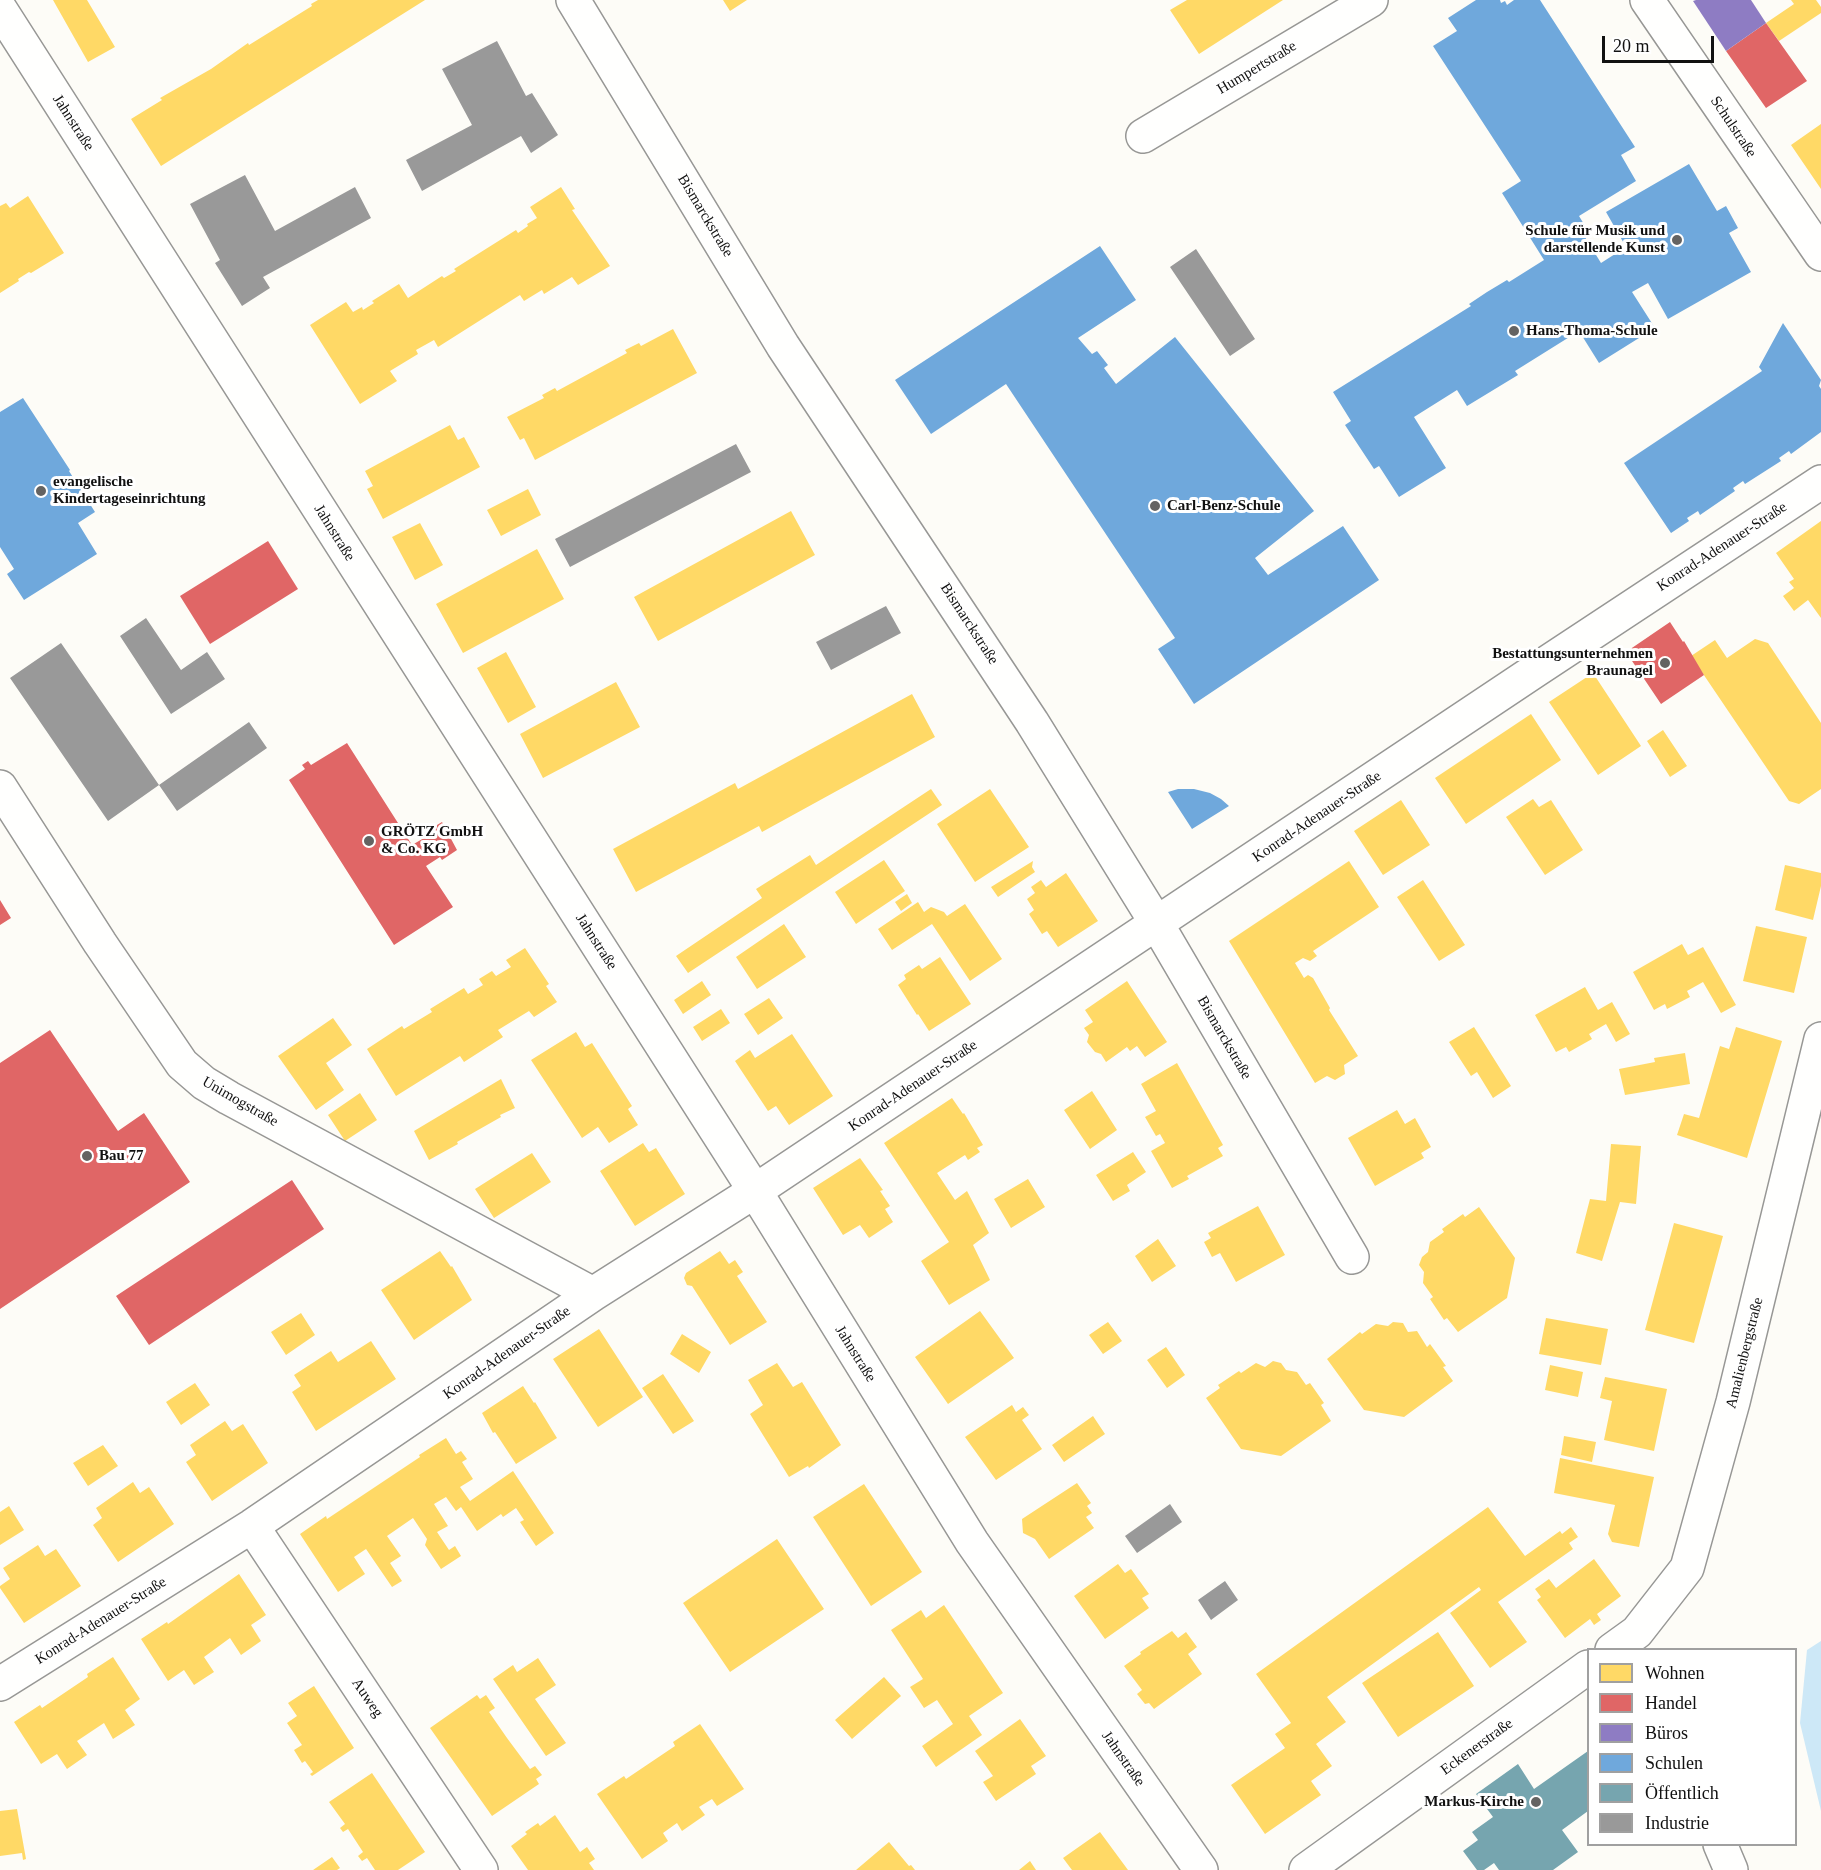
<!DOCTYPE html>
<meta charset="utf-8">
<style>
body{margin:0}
#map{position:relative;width:1821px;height:1870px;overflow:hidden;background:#fdfcf7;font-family:Georgia,serif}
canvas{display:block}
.legend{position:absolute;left:1587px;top:1648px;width:210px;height:198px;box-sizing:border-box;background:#fff;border:2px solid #a0a0a0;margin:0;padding:8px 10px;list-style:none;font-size:18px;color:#111}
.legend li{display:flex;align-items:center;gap:12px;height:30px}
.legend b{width:30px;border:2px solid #a0a0a0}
.scale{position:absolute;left:1602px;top:36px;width:112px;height:27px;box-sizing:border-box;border:3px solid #111;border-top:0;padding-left:8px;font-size:18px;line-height:21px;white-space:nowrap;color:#111;-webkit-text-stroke:4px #fff;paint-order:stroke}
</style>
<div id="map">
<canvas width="1821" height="1870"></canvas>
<ul class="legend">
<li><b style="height:16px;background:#ffd966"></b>Wohnen</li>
<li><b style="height:16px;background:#e06666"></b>Handel</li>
<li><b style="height:16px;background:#8e7cc3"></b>Büros</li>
<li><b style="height:16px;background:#6fa8dc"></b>Schulen</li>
<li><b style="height:16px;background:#76a5af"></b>Öffentlich</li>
<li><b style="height:16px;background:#999"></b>Industrie</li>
</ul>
<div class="scale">20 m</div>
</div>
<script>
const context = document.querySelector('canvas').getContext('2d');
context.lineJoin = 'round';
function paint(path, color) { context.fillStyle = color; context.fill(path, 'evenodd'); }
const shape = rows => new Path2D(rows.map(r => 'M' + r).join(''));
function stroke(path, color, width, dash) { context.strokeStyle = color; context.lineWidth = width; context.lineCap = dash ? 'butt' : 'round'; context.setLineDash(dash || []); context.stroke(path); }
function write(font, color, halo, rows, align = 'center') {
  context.font = font + ' Georgia,serif'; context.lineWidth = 6; context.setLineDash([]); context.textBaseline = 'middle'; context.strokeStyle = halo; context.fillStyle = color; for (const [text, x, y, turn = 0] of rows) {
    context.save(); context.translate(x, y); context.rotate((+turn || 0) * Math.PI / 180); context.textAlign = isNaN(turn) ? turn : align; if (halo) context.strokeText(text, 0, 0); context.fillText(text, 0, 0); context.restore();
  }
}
const water = shape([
 [1821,1641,1821,1811,1800,1723,1807,1650]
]);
const homes = shape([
 [53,0,87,0,115,47,88,62],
 [318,0,425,0,161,166,131,119,162,100,160,98,211,69,248,43,249,45,312,6,311,4],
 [723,0,747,0,730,11],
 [1187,0,1283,0,1199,54,1170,10],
 [1791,0,1816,0,1821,7,1821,13,1779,41,1766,23,1794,4],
 [1821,124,1821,189,1791,145],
 [561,187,575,209,572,210,610,266,578,285,572,277,544,294,542,290,524,301,520,295,438,347,434,340,416,350,418,354,390,371,397,381,360,404,310,325,346,302,353,312,362,307,363,310,374,303,372,301,399,284,408,298,442,276,444,278,456,271,454,269,516,230,518,233,528,226,527,224,537,218,530,207],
 [28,196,64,253,31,273,29,272,18,279,19,281,0,293,0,206,6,203,10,208],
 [673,329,697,373,535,460,524,438,520,440,507,417,544,398,542,395,555,388,557,391,627,353,625,350,639,343,641,346],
 [450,425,458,440,464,437,480,467,383,519,367,489,373,486,365,471],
 [528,489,541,515,501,536,487,510],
 [791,511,815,555,658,641,634,597],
 [1821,521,1821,618,1808,600,1794,611,1783,596,1794,588,1789,582,1794,579,1776,553],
 [420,523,443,565,415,580,392,537],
 [537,549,564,599,463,653,436,604],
 [1755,639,1768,643,1821,723,1821,789,1799,804,1789,801,1691,656,1715,640,1727,658],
 [506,652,536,707,508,723,477,668],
 [1593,673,1641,746,1598,775,1549,702],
 [616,682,640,727,543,778,520,734],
 [912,694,935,737,762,832,759,826,636,892,613,849,735,783,738,789],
 [1531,714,1561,760,1466,824,1435,778],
 [1663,730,1687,766,1670,777,1647,741],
 [931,789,942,805,688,973,676,956,762,898,756,889,810,855,816,865],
 [990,789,1029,847,975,882,937,824],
 [1533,799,1539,807,1551,800,1583,850,1545,875,1506,817],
 [1401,800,1430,845,1383,875,1354,831],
 [884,860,905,891,856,924,835,892],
 [1033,861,1032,867,1035,872,998,897,991,887],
 [1349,861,1379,907,1313,951,1317,956,1310,961,1303,958,1295,963,1304,978,1308,975,1313,978,1330,1008,1329,1010,1358,1056,1344,1065,1345,1074,1335,1080,1327,1076,1315,1083,1229,941],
 [1785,865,1821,873,1821,886,1813,920,1775,910],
 [1066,873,1098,921,1058,947,1047,931,1042,934,1029,914,1034,910,1027,899,1035,893,1031,887,1041,880,1046,887],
 [1423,880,1465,945,1439,961,1397,897],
 [907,894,912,903,901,911,895,902],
 [918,902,924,912,931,907,944,912,947,916,965,904,1002,959,970,981,932,924,892,950,878,929],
 [784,924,806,957,757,989,736,957],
 [1756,926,1807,937,1794,993,1743,981],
 [1682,944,1688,955,1703,947,1736,1005,1721,1013,1703,982,1687,991,1690,997,1667,1009,1665,1004,1654,1010,1633,972],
 [525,948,549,984,546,986,557,1002,534,1017,529,1011,498,1030,503,1037,464,1062,460,1056,396,1096,367,1049,402,1026,404,1029,432,1012,430,1009,464,988,468,994,483,985,479,979,492,971,496,976,511,967,506,960],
 [940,957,971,1004,929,1031,918,1014,917,1015,898,985,906,979,904,975,919,965,922,969],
 [702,981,711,995,683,1014,674,1000],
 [1127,981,1167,1042,1145,1057,1137,1046,1130,1051,1127,1047,1106,1062,1101,1054,1095,1052,1087,1042,1089,1035,1084,1028,1093,1022,1085,1010],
 [1585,987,1598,1010,1612,1002,1630,1034,1616,1042,1606,1024,1589,1034,1592,1039,1569,1052,1566,1047,1556,1052,1535,1015],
 [769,998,783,1018,758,1035,744,1014],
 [721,1009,730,1023,702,1041,693,1027],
 [333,1018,352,1045,326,1063,344,1090,316,1110,278,1056],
 [1474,1027,1511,1086,1493,1098,1477,1072,1471,1076,1449,1042],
 [1736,1027,1782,1041,1747,1158,1677,1135,1684,1114,1699,1118,1720,1046,1729,1049],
 [576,1032,585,1047,592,1043,632,1106,628,1109,638,1125,609,1143,598,1127,582,1138,531,1060],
 [792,1034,833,1096,789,1125,776,1106,768,1111,735,1061,750,1050,755,1058],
 [1685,1053,1690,1084,1625,1095,1619,1069,1655,1062,1654,1058],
 [1177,1063,1223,1145,1218,1148,1223,1156,1187,1176,1189,1179,1172,1188,1151,1151,1165,1143,1160,1134,1156,1136,1145,1117,1156,1111,1141,1084],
 [501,1079,515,1108,500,1115,501,1117,457,1142,458,1144,429,1160,414,1131],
 [1092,1091,1117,1130,1090,1149,1064,1110],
 [360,1093,377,1120,345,1141,328,1115],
 [952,1098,963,1114,964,1113,983,1145,977,1148,980,1152,968,1160,965,1155,937,1173,955,1200,967,1191,989,1233,973,1245,990,1280,949,1305,921,1261,949,1242,884,1143],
 [1397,1110,1405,1124,1415,1118,1431,1147,1421,1153,1424,1158,1375,1186,1348,1138],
 [643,1143,649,1152,656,1148,685,1194,635,1226,600,1171],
 [1611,1144,1641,1146,1636,1204,1620,1202,1602,1261,1576,1253,1590,1199,1606,1201],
 [1133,1152,1146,1172,1127,1185,1130,1191,1113,1201,1096,1175],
 [532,1153,551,1182,494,1218,475,1189],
 [860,1158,883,1190,880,1191,890,1206,885,1209,893,1222,869,1238,860,1225,843,1235,813,1188],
 [1028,1179,1045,1207,1011,1228,994,1199],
 [1258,1206,1285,1255,1236,1282,1220,1253,1212,1257,1204,1242,1211,1238,1208,1233],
 [1479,1207,1515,1258,1507,1298,1458,1332,1447,1318,1444,1320,1430,1299,1433,1297,1423,1283,1424,1272,1419,1265,1422,1257,1428,1252,1430,1242,1444,1232,1442,1229,1463,1214,1465,1217],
 [1674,1223,1723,1236,1694,1343,1645,1330],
 [1158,1239,1176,1266,1152,1282,1135,1256],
 [440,1251,451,1267,452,1266,472,1300,414,1340,381,1290],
 [720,1251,729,1264,735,1260,743,1272,737,1276,767,1322,730,1345,692,1286,687,1285,684,1278,686,1273],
 [980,1311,1014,1358,948,1404,915,1357],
 [301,1313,315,1335,286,1355,271,1332],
 [1546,1318,1608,1329,1601,1365,1539,1354],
 [1108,1322,1122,1341,1103,1354,1089,1335],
 [1393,1322,1403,1323,1408,1332,1417,1331,1427,1347,1430,1344,1446,1366,1443,1367,1453,1381,1404,1417,1364,1410,1327,1359,1360,1332,1362,1334,1376,1324,1388,1326],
 [599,1329,643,1397,598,1427,553,1359],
 [682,1334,711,1352,699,1373,670,1354],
 [371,1341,396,1379,316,1431,292,1392,301,1386,294,1375,331,1351,338,1362],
 [1166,1347,1185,1375,1167,1388,1147,1360],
 [1273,1361,1281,1363,1286,1370,1297,1372,1306,1385,1310,1383,1324,1403,1321,1405,1331,1421,1281,1456,1241,1449,1206,1398,1220,1388,1218,1385,1239,1371,1241,1373,1256,1363,1265,1367],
 [777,1363,793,1387,802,1382,841,1445,809,1468,808,1466,789,1477,750,1414,763,1405,748,1380],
 [1550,1365,1583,1372,1578,1397,1545,1390],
 [663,1374,694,1421,673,1434,642,1388],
 [1605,1377,1667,1389,1654,1451,1604,1440,1612,1401,1600,1398],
 [195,1383,210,1405,181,1425,166,1402],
 [523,1386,534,1403,535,1402,557,1438,516,1464,495,1432,493,1433,482,1413],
 [1012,1405,1016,1412,1023,1407,1029,1415,1022,1420,1042,1449,996,1480,965,1437],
 [1093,1416,1105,1434,1064,1462,1052,1445],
 [225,1421,232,1431,243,1424,268,1463,212,1501,186,1462,196,1455,190,1445],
 [1564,1436,1596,1442,1592,1462,1561,1455],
 [446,1438,456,1454,461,1451,467,1459,462,1462,473,1479,460,1487,470,1501,513,1471,554,1533,536,1546,520,1522,524,1520,516,1508,503,1517,501,1514,477,1531,461,1507,456,1511,446,1497,434,1504,448,1526,437,1532,449,1550,455,1546,461,1556,441,1569,425,1545,427,1539,413,1518,387,1536,401,1556,390,1563,402,1581,392,1587,366,1549,354,1557,365,1574,338,1592,300,1534,326,1516,327,1519,420,1457,419,1455],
 [103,1445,118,1466,88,1486,73,1463],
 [1560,1458,1654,1477,1639,1547,1612,1542,1608,1534,1615,1505,1554,1493],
 [133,1482,140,1493,149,1487,174,1524,118,1562,93,1525,102,1518,96,1508],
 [1077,1483,1091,1503,1087,1506,1092,1513,1086,1517,1094,1528,1049,1559,1035,1539,1023,1533,1022,1519],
 [864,1484,922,1572,871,1606,813,1517],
 [9,1506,24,1530,0,1545,0,1512],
 [1488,1507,1525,1556,1560,1531,1562,1534,1571,1527,1578,1537,1569,1543,1573,1549,1498,1602,1527,1642,1490,1668,1450,1613,1481,1590,1479,1587,1327,1697,1346,1722,1316,1744,1332,1766,1311,1781,1321,1795,1265,1834,1231,1785,1285,1748,1275,1734,1291,1723,1256,1674],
 [777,1539,824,1609,730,1672,683,1603],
 [38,1545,45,1556,56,1549,81,1586,24,1623,0,1588,0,1586,10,1579,3,1568],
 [1594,1559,1621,1596,1597,1614,1601,1620,1594,1625,1590,1619,1565,1638,1537,1600,1541,1597,1535,1589,1549,1579,1556,1588],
 [1118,1564,1125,1573,1131,1569,1149,1594,1142,1598,1149,1608,1105,1639,1074,1596],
 [239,1574,266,1615,251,1625,261,1641,241,1655,230,1638,204,1657,214,1672,194,1685,184,1670,168,1681,141,1639,167,1622,168,1624],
 [944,1605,1003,1693,969,1716,982,1735,936,1767,922,1746,953,1724,937,1700,924,1708,910,1687,923,1679,891,1630,921,1610,926,1618],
 [1172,1631,1178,1638,1186,1632,1197,1647,1188,1654,1202,1674,1154,1709,1149,1703,1145,1704,1137,1694,1142,1690,1124,1666,1141,1654,1140,1652],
 [1438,1632,1474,1686,1398,1737,1362,1683],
 [113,1657,140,1699,125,1710,135,1725,113,1739,104,1723,77,1741,87,1755,67,1769,57,1754,41,1764,14,1722,40,1705,42,1708,88,1677,87,1674],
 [538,1658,556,1685,535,1699,566,1743,546,1756,493,1679,513,1665,517,1672],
 [884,1677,901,1696,852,1739,835,1720],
 [314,1686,354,1748,312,1776,310,1774,313,1772,305,1761,302,1763,294,1750,302,1745,287,1723,297,1716,288,1703],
 [477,1695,480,1699,486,1695,495,1708,489,1712,507,1738,530,1769,535,1766,542,1775,536,1779,539,1784,492,1816,430,1728],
 [1020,1719,1046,1756,1031,1766,1036,1774,996,1801,983,1782,993,1776,975,1751],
 [700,1724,744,1789,717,1806,712,1799,699,1807,705,1815,682,1831,677,1823,663,1833,668,1841,642,1859,597,1794,624,1776,626,1779,675,1746,673,1742],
 [372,1773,425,1852,398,1870,375,1870,367,1858,362,1861,358,1856,363,1852,348,1829,343,1832,340,1828,345,1824,329,1802],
 [17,1809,26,1859,23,1860,22,1853,0,1856,0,1811],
 [555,1815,580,1852,587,1847,595,1859,589,1863,594,1870,528,1870,511,1846,527,1834,525,1832,538,1823,540,1826],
 [1100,1832,1128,1870,1072,1870,1063,1858],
 [889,1842,909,1866,911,1865,915,1870,856,1870],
 [332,1857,340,1868,337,1870,313,1870],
 [1030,1861,1036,1870,1019,1870]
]);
const shops = shape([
 [1766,23,1807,81,1766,108,1726,51],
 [268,541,298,589,210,644,180,596],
 [1670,622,1683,642,1684,641,1704,675,1661,704,1626,652],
 [347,743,412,845,424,838,422,834,442,822,457,850,442,860,440,857,426,866,453,907,394,945,289,780,305,769,302,765,308,761,311,765],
 [0,900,11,918,0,925],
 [50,1030,118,1131,144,1113,190,1182,0,1309,0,1063],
 [292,1180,324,1229,149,1345,116,1296]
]);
const offices = shape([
 [1696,0,1751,0,1766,23,1726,51,1693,1]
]);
const schools = shape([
 [1476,0,1500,0,1501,3,1505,1,1507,5,1514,0,1540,0,1635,147,1621,155,1636,181,1579,216,1590,234,1585,237,1601,263,1626,247,1606,212,1689,164,1717,211,1726,206,1738,228,1729,233,1751,272,1668,319,1648,283,1632,292,1655,328,1599,363,1579,331,1515,371,1518,375,1467,406,1457,390,1414,417,1446,468,1399,497,1379,466,1374,469,1345,425,1351,421,1333,392,1471,306,1469,304,1487,292,1507,280,1509,282,1544,260,1502,193,1521,181,1433,46,1457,31,1448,18],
 [1100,246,1136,300,1078,338,1092,354,1097,351,1108,365,1104,368,1116,384,1175,337,1314,511,1255,558,1268,575,1343,526,1379,580,1194,704,1158,649,1175,638,1006,384,931,434,895,380],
 [1783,323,1821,380,1819,386,1821,389,1821,432,1791,454,1789,451,1779,458,1781,461,1745,484,1743,481,1733,488,1735,491,1700,515,1698,511,1687,518,1689,521,1671,533,1624,463,1762,371,1759,367],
 [23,398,70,470,69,471,95,512,78,523,97,554,24,600,7,574,14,569,0,547,0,412],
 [1178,789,1194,789,1210,793,1221,799,1229,806,1192,829,1168,792]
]);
const public = shape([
 [1588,1751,1588,1811,1562,1830,1578,1852,1553,1870,1499,1870,1494,1863,1484,1870,1477,1870,1463,1851,1478,1840,1472,1832,1493,1817,1476,1794,1518,1764,1534,1789]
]);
const industry = shape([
 [497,41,526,96,532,93,558,135,531,153,521,136,422,191,406,160,472,125,442,69],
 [245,175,275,231,355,187,371,218,263,277,270,288,242,306,215,263,220,260,190,204],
 [1196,249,1255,339,1230,356,1170,267],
 [736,444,751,472,570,567,555,539],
 [886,606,901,633,831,670,816,642],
 [146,618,181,670,207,652,225,679,171,714,120,636],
 [61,643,159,785,108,821,10,678],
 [249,722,267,748,177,811,159,785],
 [1170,1504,1182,1522,1137,1553,1125,1536],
 [1225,1581,1238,1600,1211,1620,1198,1600]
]);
const minor = shape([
 [573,0,783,346,1032,722,1157,924,1352,1257],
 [1647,0,1821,254],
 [0,9,755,1191,972,1542,1201,1870],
 [1143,136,1371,0],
 [0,787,100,943,182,1064,204,1083,229,1098,593,1294],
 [252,1526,481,1870],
 [1612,1650,1637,1632,1687,1568,1733,1402,1821,1039],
 [0,1684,252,1526,593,1294,755,1191,1536,670,1821,482],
 [1720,1844,1731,1870],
 [1306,1870,1588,1667]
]);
const markers = [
 [1677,240,6,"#646362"],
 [1514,331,6,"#646362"],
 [41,491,6,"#646362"],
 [1155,506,6,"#646362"],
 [1665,663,6,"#646362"],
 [369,841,6,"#646362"],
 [87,1156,6,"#646362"],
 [1536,1802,6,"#646362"]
];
const streetNames = [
 ["Humpertstraße",1257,68,-31],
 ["Jahnstraße",73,123,57],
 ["Schulstraße",1733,127,56],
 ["Bismarckstraße",705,216,59],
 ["Jahnstraße",334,533,58],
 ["Konrad-Adenauer-Straße",1722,547,-33],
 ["Bismarckstraße",969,624,57],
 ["Konrad-Adenauer-Straße",1317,817,-34],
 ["Jahnstraße",596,942,57],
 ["Bismarckstraße",1224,1038,60],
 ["Konrad-Adenauer-Straße",913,1086,-34],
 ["Unimogstraße",240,1102,30],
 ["Konrad-Adenauer-Straße",507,1353,-35],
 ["Amalienbergstraße",1745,1353,-76],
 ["Jahnstraße",855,1354,58],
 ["Konrad-Adenauer-Straße",101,1621,-32],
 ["Auweg",367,1698,56],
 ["Eckenerstraße",1477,1747,-36],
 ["Jahnstraße",1123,1759,55]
];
const poiNames = [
 ["Schule für Musik und",1665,231,"right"],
 ["darstellende Kunst",1665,248,"right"],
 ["Hans-Thoma-Schule",1526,331],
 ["evangelische",53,482],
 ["Kindertageseinrichtung",53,499],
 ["Carl-Benz-Schule",1167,506],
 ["Bestattungsunternehmen",1653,654,"right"],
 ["Braunagel",1653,671,"right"],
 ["GRÖTZ GmbH",381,832],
 ["& Co. KG",381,849],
 ["Bau 77",99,1156],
 ["Markus-Kirche",1524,1802,"right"]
];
paint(water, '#cde8f7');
paint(homes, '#ffd966');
paint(shops, '#e06666');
paint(offices, '#8e7cc3');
paint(schools, '#6fa8dc');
paint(public, '#76a5af');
paint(industry, '#999');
stroke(minor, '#979795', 36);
stroke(minor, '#fffffe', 33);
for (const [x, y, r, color] of markers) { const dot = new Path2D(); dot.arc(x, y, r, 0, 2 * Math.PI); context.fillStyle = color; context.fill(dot); stroke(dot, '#fff', 2); }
write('15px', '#111', '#fff', streetNames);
write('bold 15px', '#111', '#fff', poiNames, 'left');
</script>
